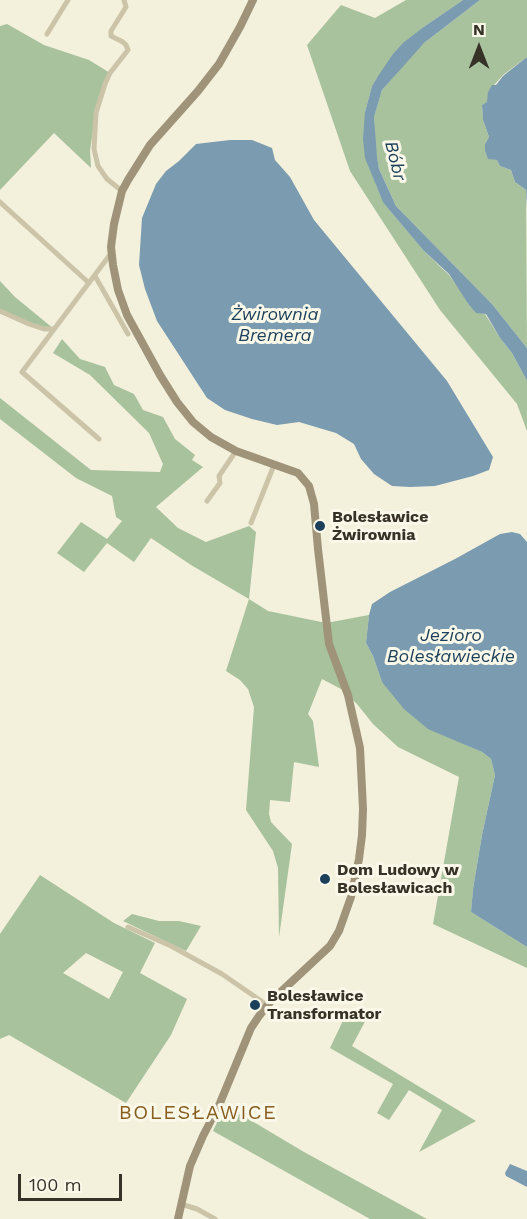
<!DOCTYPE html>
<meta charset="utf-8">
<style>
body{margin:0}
#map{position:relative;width:527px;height:1219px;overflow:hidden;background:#f3f0dc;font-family:"Work Sans",sans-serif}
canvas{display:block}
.north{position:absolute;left:449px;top:18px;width:60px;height:60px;-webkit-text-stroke:4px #faf8e9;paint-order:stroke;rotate:0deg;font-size:16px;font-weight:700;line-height:24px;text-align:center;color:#373228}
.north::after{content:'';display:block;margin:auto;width:21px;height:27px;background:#373228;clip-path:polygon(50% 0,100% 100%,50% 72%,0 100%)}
.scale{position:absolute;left:18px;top:1174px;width:104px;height:27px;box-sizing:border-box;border:3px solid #373228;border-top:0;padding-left:8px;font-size:18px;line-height:21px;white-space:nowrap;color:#373228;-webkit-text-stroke:4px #faf8e9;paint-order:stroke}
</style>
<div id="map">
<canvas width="527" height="1219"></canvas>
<div class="north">N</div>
<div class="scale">100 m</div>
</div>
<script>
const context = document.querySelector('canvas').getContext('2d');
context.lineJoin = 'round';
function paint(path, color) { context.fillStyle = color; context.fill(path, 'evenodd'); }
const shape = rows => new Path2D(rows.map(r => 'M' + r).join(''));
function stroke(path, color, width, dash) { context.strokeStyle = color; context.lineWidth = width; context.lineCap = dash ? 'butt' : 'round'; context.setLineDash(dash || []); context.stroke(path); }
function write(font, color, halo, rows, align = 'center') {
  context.font = font + ' "Work Sans",sans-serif'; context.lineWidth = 6; context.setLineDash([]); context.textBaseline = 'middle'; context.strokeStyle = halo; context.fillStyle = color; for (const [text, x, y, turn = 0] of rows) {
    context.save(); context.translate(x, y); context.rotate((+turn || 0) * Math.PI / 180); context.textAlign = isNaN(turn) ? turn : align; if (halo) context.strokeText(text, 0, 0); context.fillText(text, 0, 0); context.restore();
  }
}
const green = shape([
 [406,0,463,0,425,26,377,78,372,86,365,112,366,158,379,192,384,202,391,212,425,252,449,275,463,294,469,305,476,312,485,314,500,338,512,353,527,381,527,431,517,404,440,310,350,171,307,45,341,5,375,18],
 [480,0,527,0,527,57,503,75,488,92,488,102,482,105,483,120,489,137,485,144,485,151,488,158,497,160,500,166,511,170,515,182,526,190,527,348,492,304,396,206,379,169,375,147,374,116,382,90,405,62,424,43],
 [7,24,44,45,89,60,110,73,96,113,90,150,91,168,54,133,0,190,0,26],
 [0,281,15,297,54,329,44,329,0,311],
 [62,339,80,359,105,367,114,385,134,394,143,410,163,417,175,439,195,455,192,460,203,467,156,507,178,528,206,542,249,526,256,532,249,599,268,611,326,623,369,615,366,643,373,656,382,682,466,745,482,752,491,759,495,775,482,835,473,889,471,912,527,947,527,968,433,924,459,777,398,747,373,724,357,704,341,689,322,679,308,714,313,721,319,767,294,762,290,802,270,800,269,814,271,822,292,844,279,937,278,868,273,851,246,810,254,707,248,689,240,680,226,671,249,599,191,565,151,538,134,562,107,543,84,572,57,553,81,522,107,539,122,521,116,517,112,496,76,478,0,419,0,398,91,470,160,472,163,464,149,433,90,375,53,353],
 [40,875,114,923,155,943,140,973,187,999,171,1035,126,1103,9,1035,0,1039,0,934],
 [86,953,123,972,109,999,63,973],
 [132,914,159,921,179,921,201,926,186,951,123,921],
 [348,1010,357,1016,362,1010,368,1016,352,1046,476,1121,419,1152,442,1110,409,1090,389,1120,377,1113,393,1084,330,1048],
 [225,1105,304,1152,427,1219,370,1219,213,1131]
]);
const water = shape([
 [463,0,480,0,424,43,382,90,374,117,377,157,379,169,396,206,492,304,527,348,527,381,512,353,500,338,486,314,476,313,469,305,449,274,424,251,391,212,383,202,365,158,363,139,365,112,372,86,378,76,393,54,403,43,425,26],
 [527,57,527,208,526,190,515,182,511,170,500,166,497,160,488,159,485,151,485,144,489,137,483,120,482,105,487,102,488,92,492,85,496,85,503,76],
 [230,140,252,140,272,148,275,160,290,177,314,220,447,381,493,457,489,470,473,476,435,486,410,487,392,486,374,474,361,459,354,444,336,433,299,422,277,425,252,419,225,410,207,398,157,321,145,289,139,265,142,218,156,184,166,171,179,161,196,144],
 [512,532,520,534,527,542,527,947,471,912,473,889,482,835,495,775,491,759,482,752,428,729,404,709,382,682,373,656,366,643,369,615,372,604,390,592,455,559,500,534],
 [510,1164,527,1171,527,1187,506,1176,505,1173]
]);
const street = shape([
 [47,34,68,0],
 [122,191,107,179,98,166,94,149,96,113,105,84,110,73,128,50,126,45,123,42,111,36,111,31,126,7,124,0],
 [0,202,89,283],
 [95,276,128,334],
 [0,311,29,324,44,329,54,329],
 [99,439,22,372,112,252],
 [207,501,220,483,219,476,236,451],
 [251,523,274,465],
 [128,927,171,946,222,974,267,1005],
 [181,1204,197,1209,215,1219]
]);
const secondary = shape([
 [178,1219,190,1166,203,1136,220,1103,251,1028,259,1016,271,1001,330,946,339,931,351,897,359,859,362,835,363,809,360,748,348,695,329,644,318,549,314,504,309,486,298,473,236,451,211,437,193,422,177,402,160,375,127,315,118,290,113,265,111,247,114,224,122,191,128,180,150,145,198,91,219,64,240,27,253,0]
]);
const markers = [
 [320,526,6,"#1d405a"],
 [325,879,6,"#1d405a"],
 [255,1005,6,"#1d405a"]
];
const poiNames = [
 ["Bolesławice",332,517],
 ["Żwirownia",332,535],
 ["Dom Ludowy w",337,870],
 ["Bolesławicach",337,888],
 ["Bolesławice",267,996],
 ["Transformator",267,1014]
];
const waterNames = [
 ["Bóbr",395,161,76],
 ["Żwirownia",275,315],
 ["Bremera",275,336],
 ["Jezioro",451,636],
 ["Bolesławieckie",451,657]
];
const quarterNames = [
 ["BOLESŁAWICE",198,1113]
];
paint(green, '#a7c29c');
paint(water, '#7a9bb0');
stroke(street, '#cbc4a8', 5);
stroke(secondary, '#9f9479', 8);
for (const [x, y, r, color] of markers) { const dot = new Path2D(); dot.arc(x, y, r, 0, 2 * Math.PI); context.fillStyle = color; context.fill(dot); stroke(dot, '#faf8e9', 2); }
write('bold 16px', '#373228', '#faf8e9', poiNames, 'left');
write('italic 18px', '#1d405a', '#faf8e9', waterNames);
context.letterSpacing = '1.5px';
write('20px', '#885e20', '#faf8e9', quarterNames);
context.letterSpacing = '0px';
</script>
